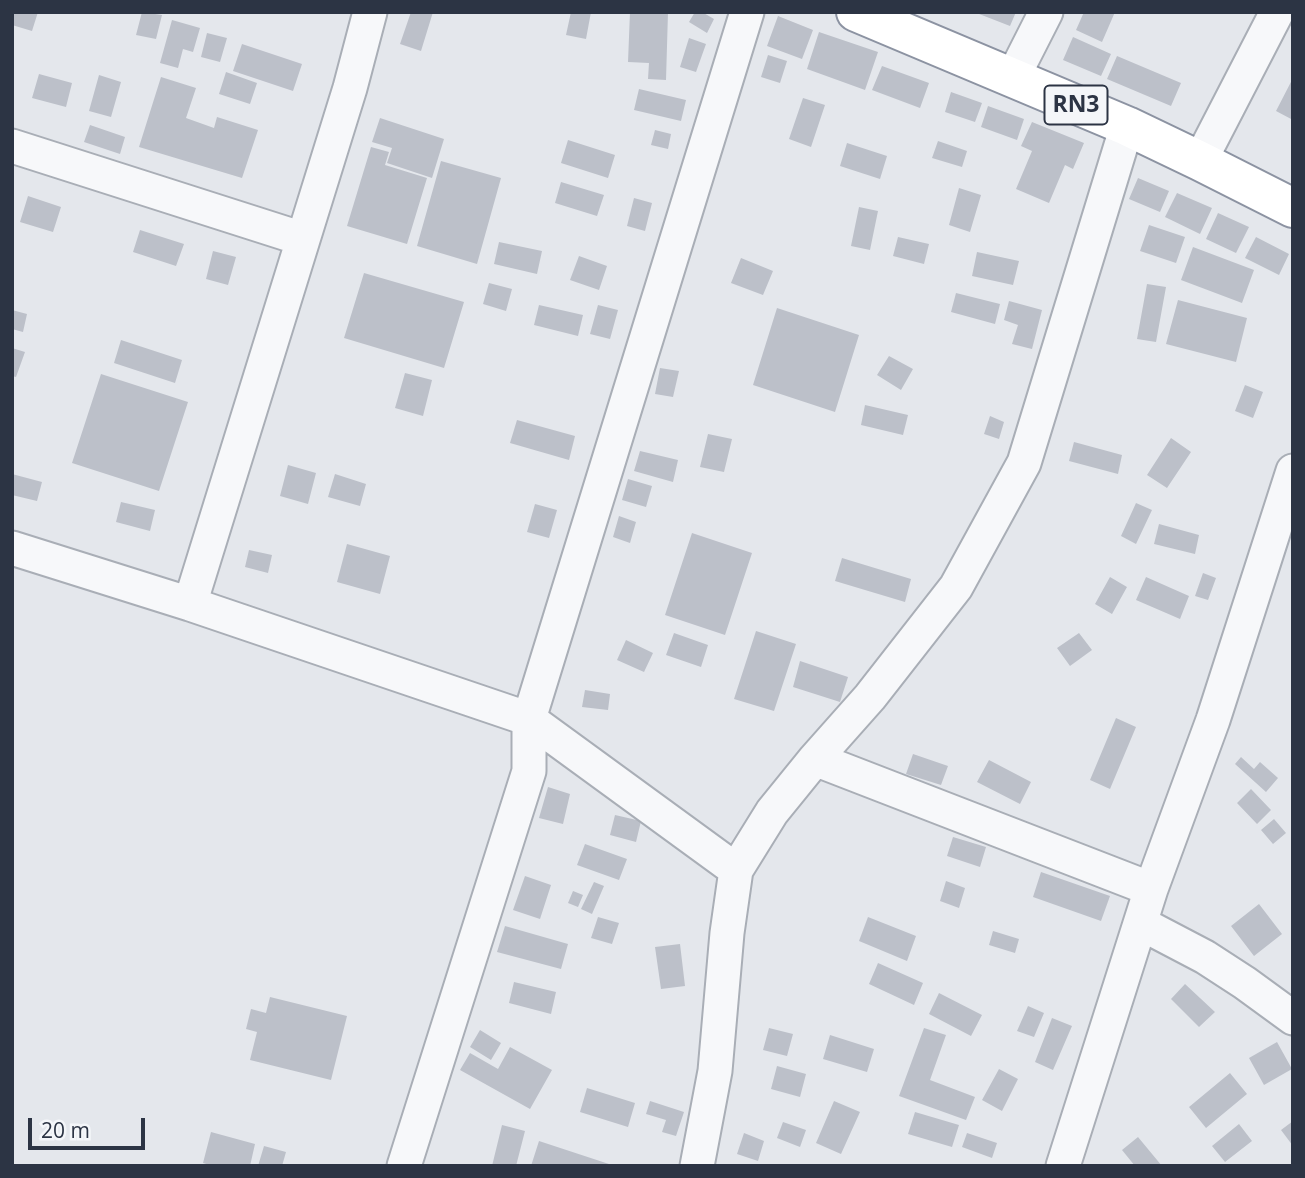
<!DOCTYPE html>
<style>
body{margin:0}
#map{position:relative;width:1305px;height:1178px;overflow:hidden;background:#e4e7ec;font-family:"Open Sans",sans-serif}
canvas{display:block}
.frame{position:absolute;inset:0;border:14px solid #2c3444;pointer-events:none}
.scale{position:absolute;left:28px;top:1118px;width:117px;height:32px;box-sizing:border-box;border:4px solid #2c3444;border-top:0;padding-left:9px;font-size:21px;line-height:24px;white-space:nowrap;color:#2c3444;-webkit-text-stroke:5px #f4f6f9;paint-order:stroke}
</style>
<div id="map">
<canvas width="1305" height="1178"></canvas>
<div class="frame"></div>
<div class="scale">20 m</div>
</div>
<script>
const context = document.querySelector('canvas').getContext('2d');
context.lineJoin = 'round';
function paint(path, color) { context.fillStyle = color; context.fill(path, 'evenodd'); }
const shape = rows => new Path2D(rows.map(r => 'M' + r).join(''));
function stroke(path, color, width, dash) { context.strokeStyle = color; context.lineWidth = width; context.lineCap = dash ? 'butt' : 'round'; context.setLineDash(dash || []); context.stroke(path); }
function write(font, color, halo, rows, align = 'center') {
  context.font = font + ' "Open Sans",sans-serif'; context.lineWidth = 7; context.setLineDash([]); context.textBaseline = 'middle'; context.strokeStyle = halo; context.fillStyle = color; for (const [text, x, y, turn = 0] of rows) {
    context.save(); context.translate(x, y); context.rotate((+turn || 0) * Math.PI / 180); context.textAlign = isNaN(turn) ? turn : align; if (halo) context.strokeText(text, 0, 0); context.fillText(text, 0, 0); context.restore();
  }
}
const building = shape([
 [12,12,38,12,32,31,12,25],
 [142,12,162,15,156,39,136,35],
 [411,12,433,12,421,51,400,44],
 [571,12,591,12,586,39,566,35],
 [630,12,668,12,666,80,648,79,649,63,628,62],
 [695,12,702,12,714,19,707,33,689,22],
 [974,12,1016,12,1010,26],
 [1084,12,1115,12,1102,42,1076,30],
 [778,16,813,30,802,59,767,46],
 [172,20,200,28,193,52,183,49,178,68,160,63],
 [819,32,878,52,865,90,807,69],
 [207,33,227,38,220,62,201,57],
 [1073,37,1111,54,1101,76,1063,60],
 [689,38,706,44,696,72,680,67],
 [242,44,302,64,293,91,233,71],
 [768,55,787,61,780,83,761,77],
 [1117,56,1181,83,1171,106,1107,79],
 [882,66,929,83,920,108,872,90],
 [226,72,257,83,250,104,219,94],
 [39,74,72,83,66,107,32,98],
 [99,75,121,82,111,117,89,111],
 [161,77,196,88,186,118,214,128,217,117,258,130,242,178,139,147],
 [1293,78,1293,120,1276,111],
 [639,89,686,100,681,121,634,110],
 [951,92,982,103,975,122,945,112],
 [803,98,825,105,811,147,789,139],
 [988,106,1024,119,1017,140,981,127],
 [380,118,444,139,432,178,387,163,392,148,372,142],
 [1032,122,1084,143,1073,169,1065,165,1049,203,1016,189,1032,151,1021,146],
 [90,125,125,137,120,154,84,142],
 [655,130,671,134,668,149,651,145],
 [568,140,615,155,608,178,561,163],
 [938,141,967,151,962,167,932,158],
 [847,143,887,156,880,179,840,166],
 [371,147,389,152,385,165,427,178,407,244,347,226],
 [441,161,501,178,477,264,417,246],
 [1138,178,1169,191,1160,212,1129,199],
 [561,182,604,195,597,216,555,203],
 [959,188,981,195,970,232,949,225],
 [1177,193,1212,208,1200,234,1165,217],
 [28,196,61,207,53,232,20,222],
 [634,198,652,203,645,231,627,226],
 [859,207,878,211,870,250,851,246],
 [1218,213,1249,227,1236,253,1206,239],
 [1149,225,1185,237,1176,263,1140,251],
 [140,230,184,244,176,266,133,252],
 [898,237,929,244,924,264,893,256],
 [1256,237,1289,254,1279,275,1245,258],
 [499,242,542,251,537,274,494,264],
 [1193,247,1254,270,1242,303,1181,280],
 [213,251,236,257,228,285,206,279],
 [977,252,1019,261,1013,285,972,276],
 [579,256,607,266,599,290,570,280],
 [741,258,773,271,763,295,731,283],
 [364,273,464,302,444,368,344,338],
 [489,283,512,289,506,311,483,304],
 [1147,284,1166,287,1156,342,1137,339],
 [956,293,1000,304,995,324,951,312],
 [1178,300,1247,318,1236,362,1166,344],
 [1009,301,1042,310,1032,349,1012,344,1018,325,1004,320],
 [539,305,583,315,578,336,534,325],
 [598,305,618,310,610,339,590,334],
 [777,308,859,335,835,412,753,385],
 [12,310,27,314,23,332,12,329],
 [121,340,182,360,175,383,114,363],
 [12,348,25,352,16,377,12,376],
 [889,356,913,369,901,390,877,375],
 [660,368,679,371,673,397,655,394],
 [405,373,432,380,423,416,395,408],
 [101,374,188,402,159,491,72,463],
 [1245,385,1263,392,1253,418,1235,411],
 [865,405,908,415,903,435,861,425],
 [990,416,1004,422,999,439,984,434],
 [517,420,575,436,569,460,510,443],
 [708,434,732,439,724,472,700,467],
 [1171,438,1191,452,1167,488,1147,475],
 [1074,442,1122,455,1118,474,1069,461],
 [640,451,678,460,673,482,634,471],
 [288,465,316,473,308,504,280,496],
 [12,474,42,482,37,501,12,495],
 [335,474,366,484,360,506,328,497],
 [628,479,652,486,646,507,622,500],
 [121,502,155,510,150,531,116,522],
 [1136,503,1152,510,1136,544,1121,536],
 [535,504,557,510,549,538,527,532],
 [619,516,636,522,630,543,613,537],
 [1159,524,1199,535,1195,554,1154,544],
 [692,533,752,553,725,635,665,615],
 [347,544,390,556,380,594,337,582],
 [249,550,272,555,268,573,245,567],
 [842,558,911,579,905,602,835,581],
 [1203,573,1216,578,1208,600,1195,596],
 [1110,577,1127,587,1112,614,1095,604],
 [1146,577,1189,596,1180,619,1136,600],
 [756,631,796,644,774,711,734,699],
 [674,633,708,645,701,667,666,655],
 [1079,633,1092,650,1070,666,1057,648],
 [626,640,653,653,644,672,617,660],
 [800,661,848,677,840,702,793,687],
 [585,690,610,694,608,710,582,707],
 [1116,718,1136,727,1110,789,1090,780],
 [913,754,948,766,941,785,906,774],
 [1241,757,1254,769,1260,762,1278,778,1266,792,1235,764],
 [989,760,1031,782,1020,804,977,782],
 [548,787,570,794,563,824,539,818],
 [1251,789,1271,810,1257,824,1237,803],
 [615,815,641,821,636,842,610,835],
 [1274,819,1286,833,1273,844,1261,830],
 [953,837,986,847,980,867,947,856],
 [585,844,627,859,619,880,577,865],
 [1041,872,1110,896,1101,921,1033,897],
 [525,876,551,885,540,919,513,910],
 [946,881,965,888,959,908,940,901],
 [594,882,604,886,592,914,581,909],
 [573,891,583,895,578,907,568,903],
 [1259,904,1282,934,1254,956,1231,926],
 [598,917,619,923,612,944,591,938],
 [868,917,916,936,907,961,859,941],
 [505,926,568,944,561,969,497,952],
 [993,931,1019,939,1015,953,989,945],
 [680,944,685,986,661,989,655,947],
 [878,963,923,983,914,1005,869,984],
 [514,982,556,992,551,1014,509,1003],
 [1185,984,1215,1012,1199,1027,1171,999],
 [939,993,982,1015,971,1036,929,1014],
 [270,997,347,1016,331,1080,250,1060,257,1032,246,1029,251,1009,266,1013],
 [1028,1006,1044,1013,1034,1037,1017,1031],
 [1052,1018,1072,1026,1053,1070,1035,1062],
 [769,1028,793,1034,787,1056,763,1050],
 [924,1028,946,1035,930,1080,975,1097,966,1120,899,1096],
 [480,1030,501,1043,491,1060,470,1047],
 [830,1035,874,1049,867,1072,823,1059],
 [1277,1042,1292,1069,1264,1085,1249,1058],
 [510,1047,552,1070,530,1109,460,1070,470,1053,498,1069],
 [777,1066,806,1074,800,1097,771,1089],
 [999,1069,1018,1079,1002,1111,982,1100],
 [1230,1073,1247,1094,1206,1128,1189,1107],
 [587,1088,635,1103,628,1127,580,1112],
 [650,1101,684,1112,676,1136,662,1132,666,1120,646,1114],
 [834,1101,860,1112,841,1154,816,1143],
 [915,1112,959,1125,952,1147,908,1134],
 [1293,1121,1293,1146,1281,1130],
 [783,1122,806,1130,800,1147,777,1138],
 [1239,1124,1252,1141,1225,1162,1212,1146],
 [502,1125,525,1131,516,1166,492,1166],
 [211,1132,255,1144,250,1166,213,1166,203,1163],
 [744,1133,764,1141,758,1161,737,1154],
 [967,1133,997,1143,992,1158,962,1147],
 [1138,1137,1162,1166,1135,1166,1122,1150],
 [539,1141,612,1165,612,1166,531,1166],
 [264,1146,286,1152,282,1166,258,1166]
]);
const minor = shape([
 [1012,79,1046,12],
 [12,146,303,239],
 [1200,161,1277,12],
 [12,548,190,604,529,719,736,870,772,812,815,759,870,697,956,587,1024,463,1127,126],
 [190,604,350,88,370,12],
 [815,759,1151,889],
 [1142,924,1205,957,1245,983,1293,1018],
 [404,1166,529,771,529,719,747,12],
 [697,1166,715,1071,727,933,736,870],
 [1063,1166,1151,889,1213,720,1293,471]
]);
const trunk = shape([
 [856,12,1127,126,1200,161,1293,208]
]);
const shields = [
 [1076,105,63]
];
const shieldNames = [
 ["RN3",1076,105]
];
paint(building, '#bcc0c9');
stroke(minor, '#a9aeb6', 37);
stroke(trunk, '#8c93a2', 42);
stroke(minor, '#f7f8fa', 33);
stroke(trunk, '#fff', 38);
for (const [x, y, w] of shields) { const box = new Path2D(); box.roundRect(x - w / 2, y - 19.5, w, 39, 5); context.fillStyle = '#f4f6f9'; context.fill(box); stroke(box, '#2c3444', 2); }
write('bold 23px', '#2c3444', null, shieldNames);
</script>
